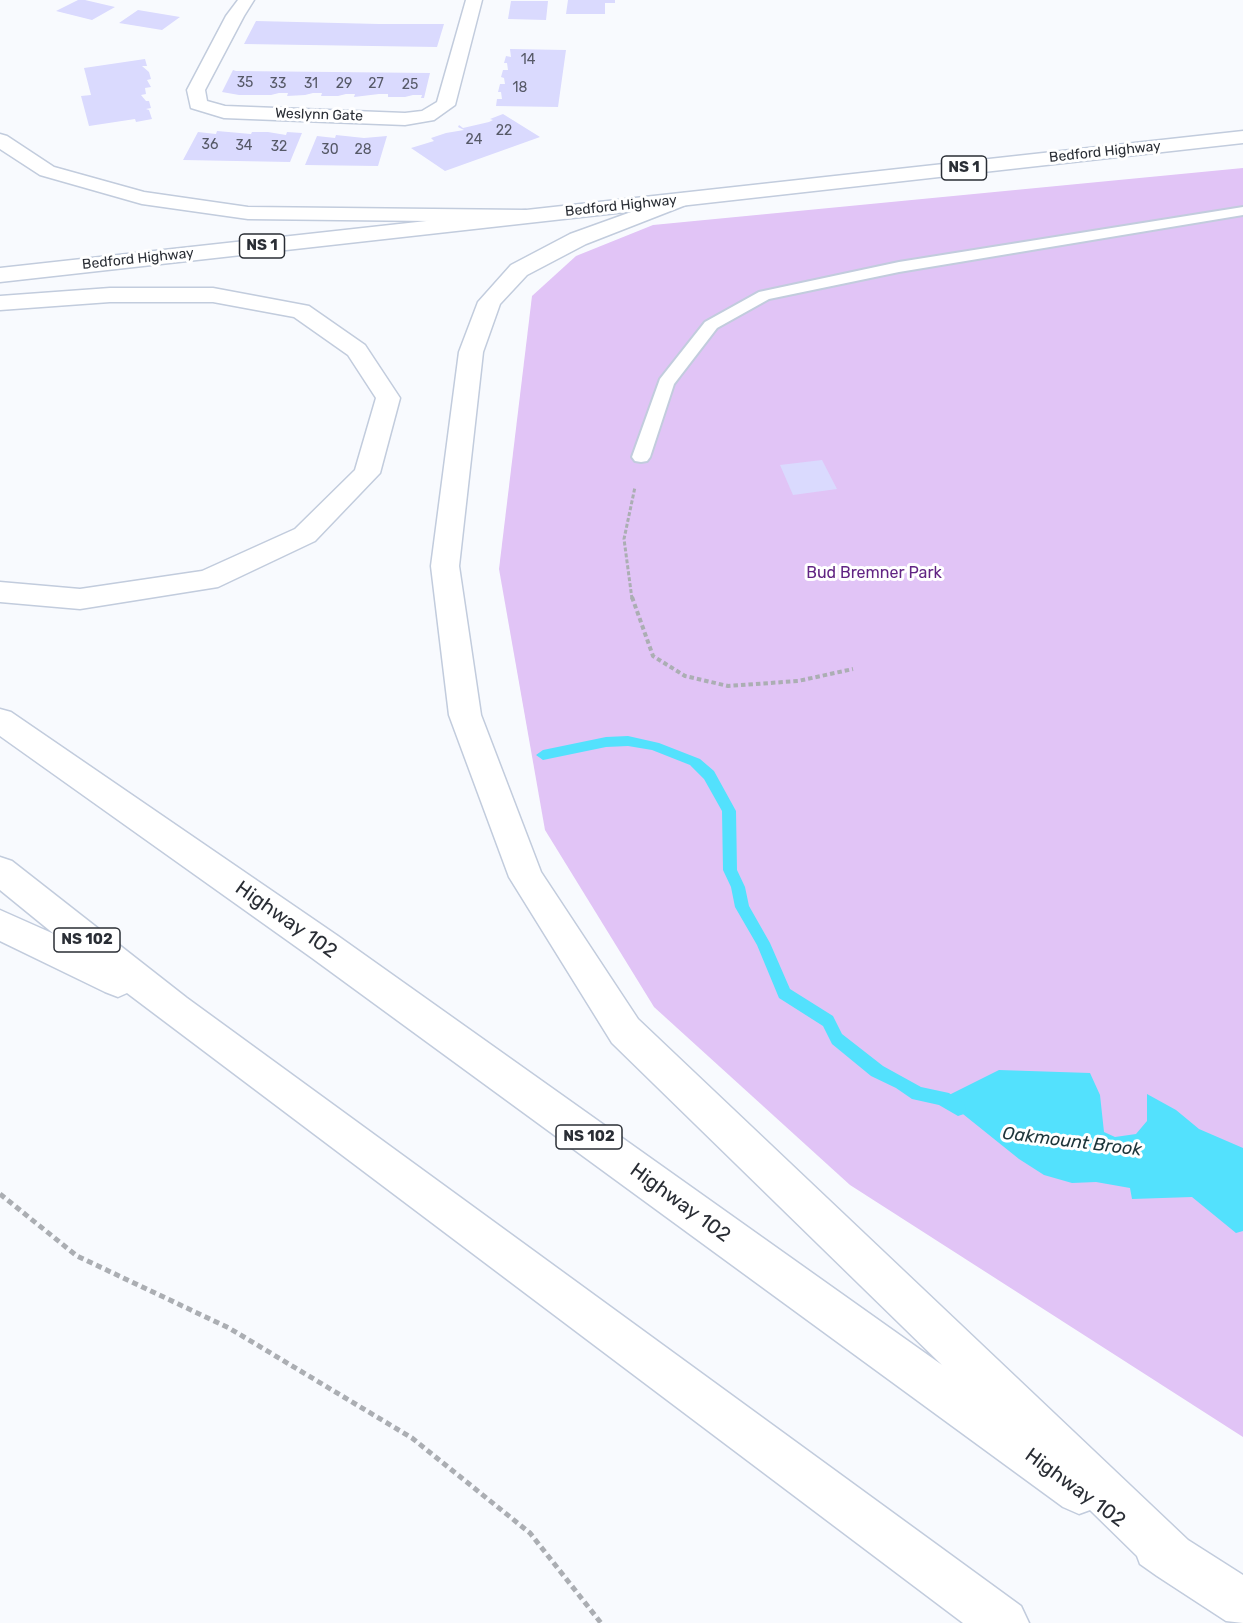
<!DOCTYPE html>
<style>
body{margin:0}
canvas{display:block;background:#f8fafe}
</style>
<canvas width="1243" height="1623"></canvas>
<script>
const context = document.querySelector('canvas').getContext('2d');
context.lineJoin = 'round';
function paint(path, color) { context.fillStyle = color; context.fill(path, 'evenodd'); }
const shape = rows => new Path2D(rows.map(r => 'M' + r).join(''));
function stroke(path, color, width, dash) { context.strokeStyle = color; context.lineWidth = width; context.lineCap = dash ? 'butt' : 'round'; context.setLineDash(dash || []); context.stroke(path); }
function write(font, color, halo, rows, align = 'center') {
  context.font = font + ' Rubik,sans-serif'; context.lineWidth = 6; context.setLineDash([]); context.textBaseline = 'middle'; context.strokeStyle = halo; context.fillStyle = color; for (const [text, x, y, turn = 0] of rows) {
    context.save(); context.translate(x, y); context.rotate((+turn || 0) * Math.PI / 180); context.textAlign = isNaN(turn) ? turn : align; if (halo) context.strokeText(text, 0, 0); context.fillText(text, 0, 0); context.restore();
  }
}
const green = shape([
 [1243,168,1243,1437,850,1185,654,1007,545,830,499,569,532,296,576,256,653,225]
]);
const water = shape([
 [999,1070,1090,1073,1100,1095,1104,1132,1115,1137,1136,1134,1147,1121,1147,1094,1176,1110,1199,1129,1243,1148,1243,1231,1236,1233,1192,1197,1132,1199,1130,1188,1096,1182,1072,1183,1044,1175,1019,1159,943,1098]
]);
const stream = shape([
 [628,736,659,743,700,759,714,771,736,811,737,870,745,887,749,906,770,943,790,989,833,1016,842,1034,883,1066,921,1087,949,1093,964,1104,966,1109,964,1114,958,1116,939,1105,912,1099,896,1088,871,1076,832,1044,823,1026,779,998,757,945,735,907,731,887,723,870,722,811,704,779,690,765,652,750,628,746,606,747,543,760,536,755,543,750,606,737,628,736]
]);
const building = shape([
 [78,0,85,0,115,7,92,20,56,11],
 [568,0,615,0,615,3,605,3,605,14,566,14],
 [511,1,548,1,546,20,508,19],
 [138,10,180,17,162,30,119,23],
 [256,21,379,24,444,24,437,47,244,44],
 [510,49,566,50,558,107,496,106,497,99,502,99,501,92,498,92,500,84,505,84,504,78,501,77,503,70,508,70,507,63,504,63,506,56,511,57],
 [145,59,147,66,142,66,149,72,151,79,147,80,151,87,145,88,146,94,141,95,146,101,149,101,151,108,146,109,149,110,152,119,136,122,135,119,89,126,81,96,91,95,84,68],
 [233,70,236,71,430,73,424,98,421,98,422,95,413,95,405,97,388,97,388,94,379,94,354,97,355,94,346,94,338,96,321,96,322,93,313,93,305,95,287,96,288,93,279,93,271,95,239,95,222,92],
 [503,114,540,137,445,171,411,148,434,141,431,138,446,133,464,130,458,127,459,125,463,128,489,122,493,120,490,119],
 [217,131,251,134,252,132,268,132,286,135,287,132,302,133,290,162,183,160,198,132,216,134],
 [336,135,364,138,387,136,378,166,305,165,317,136,335,138],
 [822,460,837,489,793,495,780,465]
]);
const pathFar2 = shape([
 [632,599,624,539,635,487]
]);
const pathFar1 = shape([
 [632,597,653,656,685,676,728,686,798,681,853,669]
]);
const path = shape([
 [0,1194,77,1256,229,1328,412,1438,530,1533,601,1623]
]);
const lane = shape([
 [1243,207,1243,215,899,272,769,299,717,328,674,384,650,457,647,461,641,462,635,461,632,457,660,379,705,322,759,292,899,262,1243,207]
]);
const street = shape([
 [238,0,254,0,244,16,205,90,207,101,225,106,405,113,422,111,437,102,466,0,482,0,455,105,434,120,405,125,224,118,191,108,187,90,226,16,238,0]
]);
const primary = shape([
 [1243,131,1243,143,0,282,0,268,1243,131]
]);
const highway = shape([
 [0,134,7,136,54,167,144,192,248,207,525,210,532,212,536,216,532,220,525,222,248,219,142,204,40,175,0,149,0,134],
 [684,193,691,195,694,199,691,203,586,244,527,275,500,304,483,352,459,566,481,715,541,872,638,1019,1188,1540,1243,1575,1243,1623,1226,1621,1157,1576,1140,1564,1137,1556,1090,1510,1079,1514,1063,1507,312,958,0,736,0,709,11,712,338,936,942,1365,612,1043,509,877,449,715,431,566,459,352,478,302,511,265,570,234,684,193],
 [110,288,213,288,309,306,365,345,400,398,380,473,315,541,218,587,80,609,0,602,0,582,80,589,202,571,295,529,355,470,376,398,348,355,294,317,213,302,110,302,0,310,0,296,110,288],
 [0,857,12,861,187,998,1021,1606,1029,1623,963,1623,127,993,118,997,105,992,0,941,0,910,54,934,0,890,0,857]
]);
const numberNames = [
 ["14",528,60],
 ["35",245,83],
 ["33",278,84],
 ["31",311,84],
 ["29",344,84],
 ["27",376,84],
 ["25",410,85],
 ["18",520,88],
 ["22",504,131],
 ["24",474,140],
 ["36",210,145],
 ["34",244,146],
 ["32",279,147],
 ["30",330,150],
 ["28",363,150]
];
const farStreetnames = [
 ["Weslynn Gate",319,115,2],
 ["Bedford Highway",1105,152,-6],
 ["Bedford Highway",621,206,-6],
 ["Bedford Highway",138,259,-6]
];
const shields = [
 [964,168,45],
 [262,246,45],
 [87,940,66],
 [589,1137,66]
];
const shieldNames = [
 ["NS 1",964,168],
 ["NS 1",262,246],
 ["NS 102",87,940],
 ["NS 102",589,1137]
];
const parkNames = [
 ["Bud Bremner Park",874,573]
];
const waterNames = [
 ["Oakmount Brook",1072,1142,7]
];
const nearStreetnames = [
 ["Highway 102",286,920,35],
 ["Highway 102",680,1203,36],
 ["Highway 102",1075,1488,36]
];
paint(green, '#e1c4f6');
paint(water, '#53e1fd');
paint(stream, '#53e1fd');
paint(building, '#dadafe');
stroke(lane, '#c2ccdd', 4);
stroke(street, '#c2ccdd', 3);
stroke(primary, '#c2ccdd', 3);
stroke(highway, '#c2ccdd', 3);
stroke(pathFar2, '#abaeb3', 3, [4, 2]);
stroke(pathFar1, '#abaeb3', 4, [4.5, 3]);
stroke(path, '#abaeb3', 5, [6, 4]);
paint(lane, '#fff');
paint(street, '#fff');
paint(primary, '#fff');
paint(highway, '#fff');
write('14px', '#565967', null, numberNames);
write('14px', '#2a2e35', '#fff', farStreetnames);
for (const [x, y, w] of shields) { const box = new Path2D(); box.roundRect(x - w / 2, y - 12, w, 24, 4.5); context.fillStyle = '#fff'; context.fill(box); stroke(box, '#2a2e35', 1.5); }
write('bold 15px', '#2a2e35', null, shieldNames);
write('16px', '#612483', '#fff', parkNames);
write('italic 18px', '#1d353a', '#fff', waterNames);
write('20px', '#2a2e35', '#fff', nearStreetnames);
</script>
